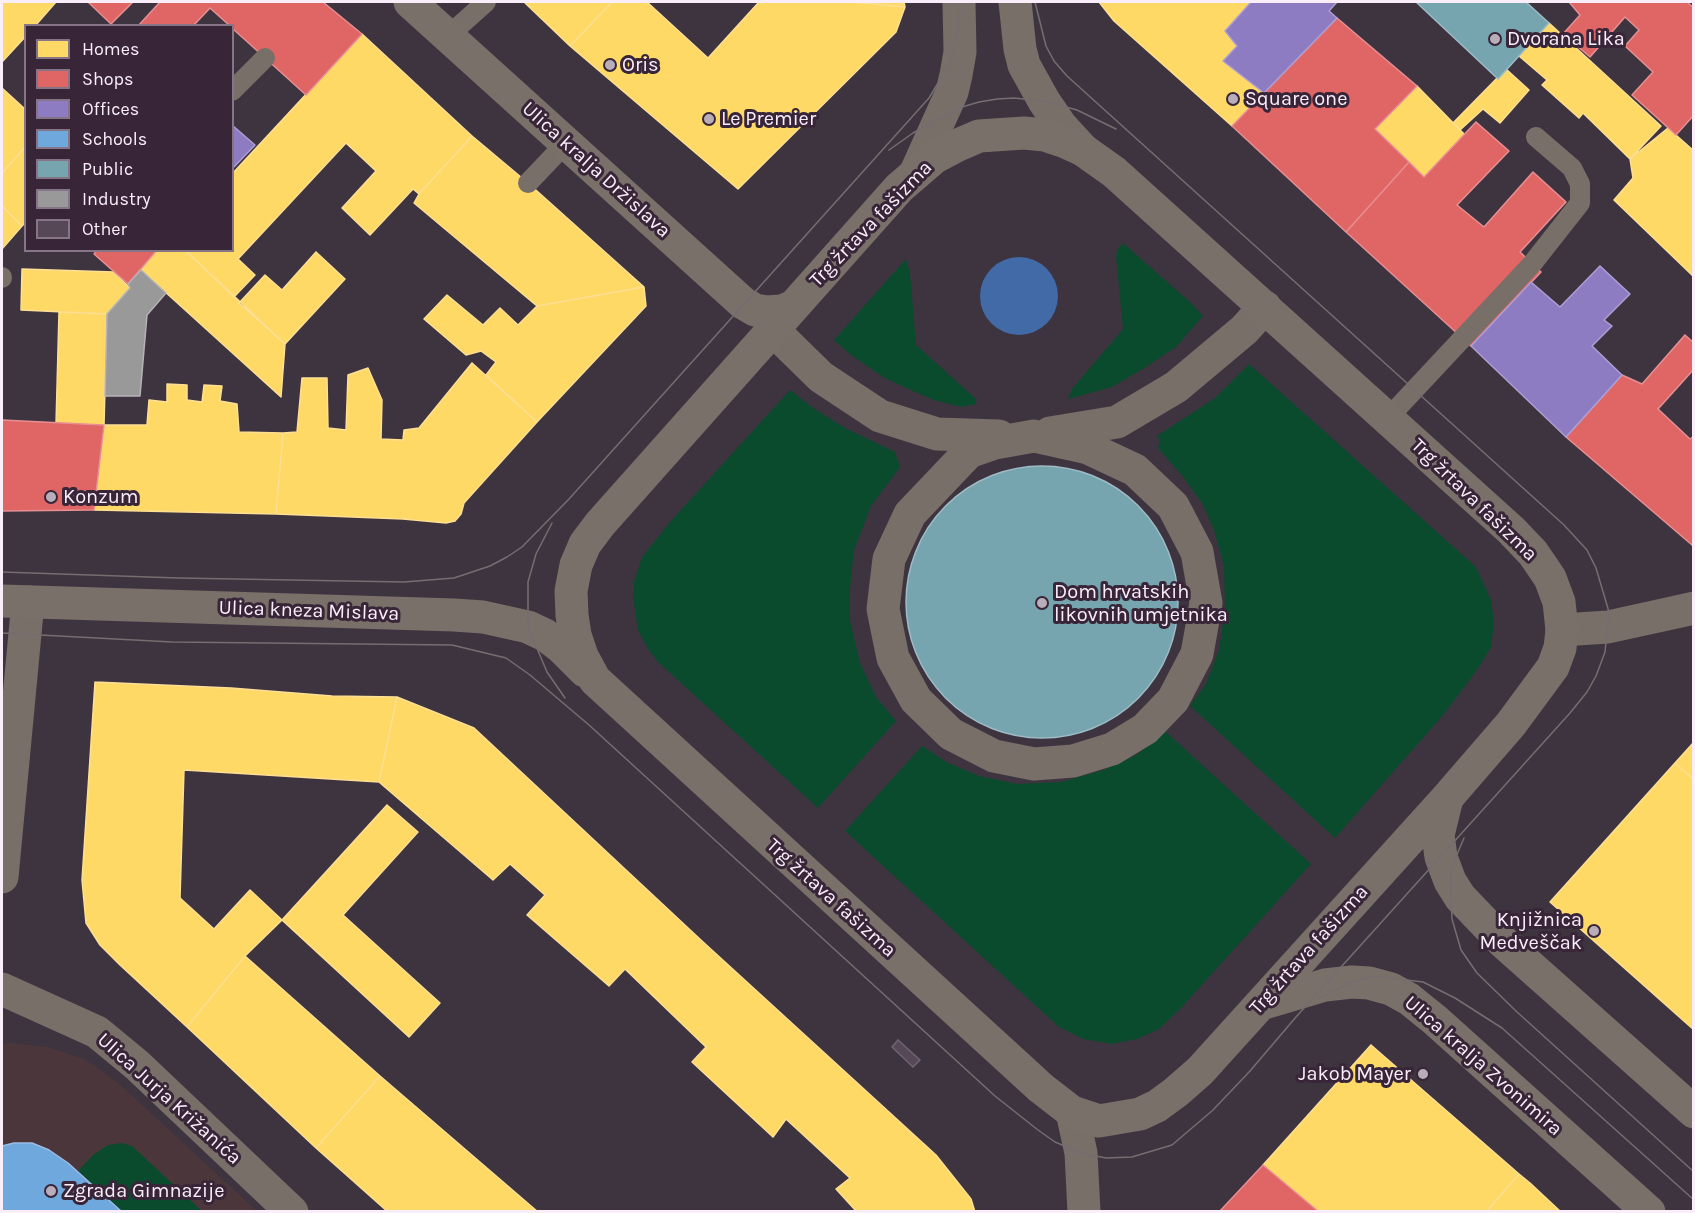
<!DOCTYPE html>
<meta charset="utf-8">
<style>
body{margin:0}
#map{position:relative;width:1695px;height:1213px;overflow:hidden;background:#3e343f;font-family:Karla,sans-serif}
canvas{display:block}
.frame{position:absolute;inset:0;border:3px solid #faeefb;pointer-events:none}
.legend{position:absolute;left:24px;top:24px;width:210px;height:228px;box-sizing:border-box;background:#382538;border:2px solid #867586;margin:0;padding:8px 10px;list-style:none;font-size:18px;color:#faeefb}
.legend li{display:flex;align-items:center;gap:12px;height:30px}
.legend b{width:30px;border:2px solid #867586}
</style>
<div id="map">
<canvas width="1695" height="1213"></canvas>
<div class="frame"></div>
<ul class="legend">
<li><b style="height:16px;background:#ffd966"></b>Homes</li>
<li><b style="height:16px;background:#e06666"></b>Shops</li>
<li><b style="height:16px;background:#8e7cc3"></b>Offices</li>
<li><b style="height:16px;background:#6fa8dc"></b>Schools</li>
<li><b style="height:16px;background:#76a5af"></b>Public</li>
<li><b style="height:16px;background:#999"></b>Industry</li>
<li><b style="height:16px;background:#574858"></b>Other</li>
</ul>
</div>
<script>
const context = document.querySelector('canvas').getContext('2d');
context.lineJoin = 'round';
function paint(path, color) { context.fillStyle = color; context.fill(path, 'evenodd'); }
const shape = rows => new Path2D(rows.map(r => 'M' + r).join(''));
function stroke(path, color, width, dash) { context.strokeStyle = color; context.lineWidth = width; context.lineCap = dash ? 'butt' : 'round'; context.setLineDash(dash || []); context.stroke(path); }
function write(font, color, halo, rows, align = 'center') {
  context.font = font + ' Karla,sans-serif'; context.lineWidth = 6; context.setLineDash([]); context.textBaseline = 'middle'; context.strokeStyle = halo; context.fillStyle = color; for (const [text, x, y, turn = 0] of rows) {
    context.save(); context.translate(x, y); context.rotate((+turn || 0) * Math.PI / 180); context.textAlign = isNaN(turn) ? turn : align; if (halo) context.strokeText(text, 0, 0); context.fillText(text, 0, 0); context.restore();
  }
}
const education = shape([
 [9,1043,47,1047,84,1059,118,1083,257,1211,2,1211,2,1044]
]);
const green = shape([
 [1123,243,1191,303,1203,316,1176,347,1146,367,1112,387,1068,399,1072,389,1123,329,1116,256,1117,250],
 [906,259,910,273,916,345,976,399,976,404,961,407,934,400,904,387,883,377,851,355,834,340],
 [1249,364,1476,567,1491,600,1494,623,1491,647,1477,670,1444,714,1335,838,1190,706,1206,684,1219,650,1225,611,1224,567,1214,530,1202,503,1183,477,1158,448,1160,440,1157,436,1215,398],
 [790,390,816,410,847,429,895,452,900,467,871,506,854,550,850,588,850,621,860,663,876,697,896,721,818,808,658,662,648,649,638,630,633,597,634,582,642,557,670,522],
 [1166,732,1311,864,1181,1008,1159,1029,1137,1039,1112,1044,1083,1039,1059,1027,845,831,922,746,948,763,979,776,1017,784,1061,782,1104,770,1136,755],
 [122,1143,132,1146,202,1211,122,1211,78,1171,93,1155,108,1145]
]);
const water = shape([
 '980 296a39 39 0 1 1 78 0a39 39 0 1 1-78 0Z'
]);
const homes = shape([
 [2,2,56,2,35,26,26,26,26,36,2,62,2,2],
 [524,2,612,2,570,46,524,2],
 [612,2,647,2,708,58,759,2,852,2,905,7,896,32,738,189,570,46,612,2],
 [852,2,904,2,905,7,852,2],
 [1099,2,1251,2,1225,31,1237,46,1223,61,1264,93,1232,126,1114,21,1099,2],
 [1549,23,1661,126,1630,159,1583,113,1579,118,1542,85,1547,80,1519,56,1549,23],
 [362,34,472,136,419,194,413,189,370,235,342,208,376,171,346,143,238,259,255,275,234,297,185,250,232,250,232,174,362,34],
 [1506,69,1529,90,1500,123,1483,109,1460,130,1453,123,1506,69],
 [1417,86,1465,135,1424,177,1375,129,1417,86],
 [2,88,26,110,26,146,2,173,2,88],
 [1668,128,1694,151,1694,277,1614,200,1633,178,1630,159,1668,128],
 [472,136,528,183,644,287,537,306,414,203,419,194,472,136],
 [26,146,26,222,22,226,2,206,2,173,26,146],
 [2,206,22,226,2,249,2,206],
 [157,250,185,250,285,344,281,397,141,270,157,250],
 [316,252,345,279,285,344,239,303,265,275,282,290,316,252],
 [22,269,114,272,130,288,107,314,21,310,22,269],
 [644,287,646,306,537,422,486,375,496,362,481,351,466,355,424,319,447,295,483,325,500,308,518,325,537,306,644,287],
 [59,312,107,314,104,425,56,424,59,312],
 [472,363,537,422,464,503,461,514,455,521,446,523,403,519,276,514,283,433,297,432,302,378,327,378,328,428,346,430,348,375,368,368,382,400,381,439,403,440,404,430,419,428,472,363],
 [167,384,187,385,187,400,202,402,204,385,222,386,220,401,237,404,239,432,283,433,276,514,94,510,104,425,147,425,149,400,167,402,167,384],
 [95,682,231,688,332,696,397,697,379,782,184,770,180,898,214,929,250,890,282,920,245,956,187,1027,120,965,100,945,86,923,82,880,95,682],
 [397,697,474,728,702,941,936,1155,971,1199,975,1212,857,1212,836,1189,850,1178,786,1119,773,1137,692,1062,706,1047,625,969,609,986,527,915,545,895,510,864,493,880,379,782,397,697],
 [1694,742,1694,780,1675,763,1694,742],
 [1675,763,1694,780,1694,1030,1550,902,1675,763],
 [387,805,418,832,343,915,440,1003,409,1037,282,920,387,805],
 [245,956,380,1076,316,1148,187,1027,245,956],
 [1371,1045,1519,1174,1486,1212,1319,1212,1263,1165,1371,1045],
 [380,1076,538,1212,388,1212,316,1148,380,1076],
 [1519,1174,1530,1183,1561,1212,1486,1212,1519,1174]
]);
const shops = shape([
 [88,2,133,2,111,24,88,2],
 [160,2,323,2,362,34,306,95,232,28,232,26,230,26,210,8,193,26,138,26,160,2],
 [1569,2,1687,2,1694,8,1694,115,1676,135,1632,95,1653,72,1625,46,1639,30,1625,17,1590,57,1563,34,1580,15,1569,2],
 [1337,18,1417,86,1375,129,1409,162,1346,232,1232,126,1337,18],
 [1476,122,1509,151,1457,205,1484,227,1533,172,1566,202,1520,252,1541,272,1471,346,1346,232,1409,162,1424,177,1476,122],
 [97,250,157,250,128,284,94,254,97,250],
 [1685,335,1694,343,1694,369,1658,409,1690,439,1694,436,1694,543,1692,545,1566,437,1622,375,1642,384,1685,335],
 [2,420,104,425,94,510,2,511,2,420],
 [1263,1165,1319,1212,1219,1212,1263,1165]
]);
const offices = shape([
 [1251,2,1337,2,1329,11,1337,18,1264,93,1223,61,1237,46,1225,31,1251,2],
 [232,125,255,145,232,169,232,125],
 [1600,266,1630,294,1604,320,1612,326,1592,346,1622,375,1566,437,1471,346,1531,282,1560,307,1600,266]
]);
const schools = shape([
 [14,1143,32,1143,49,1150,68,1163,122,1212,2,1212,2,1146,14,1143]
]);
const public = shape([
 [1416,2,1526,2,1549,23,1498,79,1416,2],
 '906 602a136 136 0 1 1 272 0a136 136 0 1 1-272 0Z'
]);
const industry = shape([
 [141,270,166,293,147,315,140,396,105,396,107,314,130,288,128,284,141,270]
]);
const building = shape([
 [898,1040,920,1060,913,1067,892,1047,898,1040]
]);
const lane = shape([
 [448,36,486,2],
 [232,91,265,58],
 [528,183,566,143],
 [2,278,2,277],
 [1388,418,1532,264,1580,203,1580,184,1572,168,1536,137]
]);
const street = shape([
 [1015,2,1020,49,1024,65,1044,101,1061,126,1083,150],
 [915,174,952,92,956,75,960,52,959,2],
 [773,330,821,377,880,416,937,434,999,436],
 [1050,433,1117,422,1176,387,1244,330,1265,307],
 [1034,436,1088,448,1135,470,1173,506,1197,552,1206,603,1197,654,1173,700,1145,729,1112,749,1073,761,1034,764,994,756,951,734,916,700,893,658,883,609,889,559,910,514,969,452,995,443,1034,436],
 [1562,630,1608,627,1694,608],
 [2,877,28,602],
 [2,989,97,1032,137,1065,292,1212],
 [1072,1112,1081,1153,1084,1212]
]);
const secondary = shape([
 [410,2,743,303,755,310,767,312,782,311,794,306],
 [1024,133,1045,135,1063,141,1083,150,1114,172,1511,530,1533,553,1550,578,1559,602,1562,630,1560,648,1553,667,1511,724,1447,798,1200,1071,1176,1092,1157,1106,1140,1114,1099,1121,1072,1112,1041,1088,595,680,582,656,575,635,572,615,571,591,576,565,585,544,600,524,899,188,935,157,958,145,979,136,1024,133],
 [2,601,454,615,483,617,528,627,545,635,561,647,585,671],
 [1447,798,1438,835,1441,857,1450,881,1460,897,1504,943,1694,1112],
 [1261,1004,1325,985,1352,982,1369,983,1391,989,1409,999,1435,1020,1649,1212]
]);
const tram = shape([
 [889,150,913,133,962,107,979,102,997,99,1014,98,1044,101,1077,110,1116,129],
 [552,523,536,554,528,582,528,627,547,672,565,698],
 [2,572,178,578,404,582,454,578,490,566,507,557,522,547,569,499,929,98,947,68,954,48,960,15,959,2],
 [2,633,172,642,452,645,506,658,530,675,589,725,995,1096,1038,1130,1055,1142,1081,1153,1106,1158,1132,1157,1172,1145,1213,1110,1250,1071,1296,1017,1570,713,1587,692,1596,676,1605,652,1609,612,1596,568,1587,550,1564,525,1067,76,1054,61,1046,46,1035,2],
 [1464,838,1453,864,1450,881,1452,919,1461,950,1477,973,1517,1012,1694,1172],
 [1319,998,1352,982,1374,976,1423,982,1455,998,1502,1028,1694,1200]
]);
const markers = [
 [1495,39,6,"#b8adb9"],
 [610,65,6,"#b8adb9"],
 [1233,99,6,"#b8adb9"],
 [709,119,6,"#b8adb9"],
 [51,497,6,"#b8adb9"],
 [1042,603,6,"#b8adb9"],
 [1594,931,6,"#b8adb9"],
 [1423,1074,6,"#b8adb9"],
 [51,1191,6,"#b8adb9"]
];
const poiNames = [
 ["Dvorana Lika",1507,39],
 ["Oris",622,65],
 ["Square one",1245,99],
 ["Le Premier",721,119],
 ["Konzum",63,497],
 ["Dom hrvatskih",1054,592],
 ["likovnih umjetnika",1054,615],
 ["Knjižnica",1582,920,"right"],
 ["Medveščak",1582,943,"right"],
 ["Jakob Mayer",1411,1074,"right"],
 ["Zgrada Gimnazije",63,1191]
];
const streetNames = [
 ["Ulica kralja Držislava",596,170,42],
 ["Trg žrtava fašizma",871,224,-46],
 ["Trg žrtava fašizma",1474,500,44],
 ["Ulica kneza Mislava",309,611,2],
 ["Trg žrtava fašizma",831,898,42],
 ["Trg žrtava fašizma",1309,950,-48],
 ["Ulica kralja Zvonimira",1483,1066,41],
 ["Ulica Jurja Križanića",169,1099,42]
];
paint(education, '#4b373b');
paint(green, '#0a4b2e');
paint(water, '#416aa6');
paint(homes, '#ffd966');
stroke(homes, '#fedf93', 1.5);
paint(shops, '#e06666');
stroke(shops, '#e88f93', 1.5);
paint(offices, '#8e7cc3');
stroke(offices, '#ae9ed4', 1.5);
paint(schools, '#6fa8dc');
stroke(schools, '#99bde5', 1.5);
paint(public, '#76a5af');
stroke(public, '#9ebbc6', 1.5);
paint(industry, '#999');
stroke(industry, '#b6b2b6', 1.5);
paint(building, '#574858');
stroke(building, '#6e666f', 1.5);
stroke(lane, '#776f68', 20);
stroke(street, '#776f68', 33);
stroke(secondary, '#7a706a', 33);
stroke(tram, '#756e70', 1.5);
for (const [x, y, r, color] of markers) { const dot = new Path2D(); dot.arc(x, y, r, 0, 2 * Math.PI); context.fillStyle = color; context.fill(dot); stroke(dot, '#382538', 2); }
write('20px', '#faeefb', '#382538', poiNames, 'left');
write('20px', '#faeefb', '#382538', streetNames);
</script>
